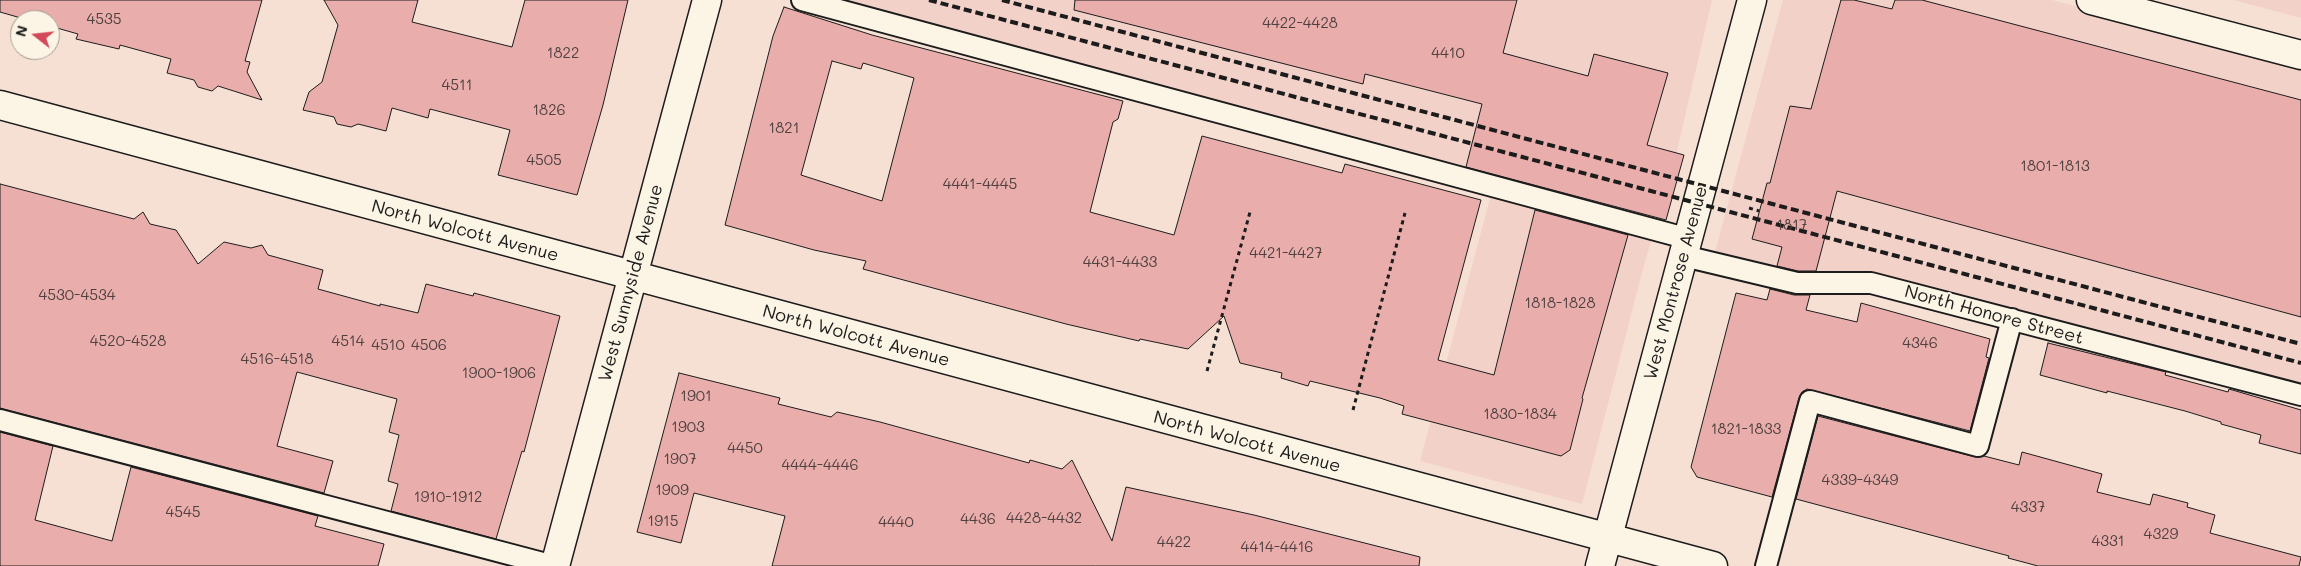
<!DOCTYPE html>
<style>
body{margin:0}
#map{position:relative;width:2301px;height:566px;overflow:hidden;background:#f6e0d4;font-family:Mali,sans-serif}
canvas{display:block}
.north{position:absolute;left:10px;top:10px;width:50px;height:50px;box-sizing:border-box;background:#fcf5e5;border:1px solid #a29e95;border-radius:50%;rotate:286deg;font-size:14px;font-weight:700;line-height:20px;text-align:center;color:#1c1c1c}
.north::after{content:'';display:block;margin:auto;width:18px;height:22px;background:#d1495b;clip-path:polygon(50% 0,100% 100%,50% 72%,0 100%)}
</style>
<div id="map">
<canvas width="2301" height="566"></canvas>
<div class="north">N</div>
</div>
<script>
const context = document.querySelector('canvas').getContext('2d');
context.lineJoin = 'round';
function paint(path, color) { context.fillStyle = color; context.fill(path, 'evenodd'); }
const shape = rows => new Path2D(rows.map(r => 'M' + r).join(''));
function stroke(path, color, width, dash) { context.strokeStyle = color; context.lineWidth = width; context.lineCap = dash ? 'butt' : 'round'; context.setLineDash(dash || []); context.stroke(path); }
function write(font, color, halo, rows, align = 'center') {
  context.font = font + ' Mali,sans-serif'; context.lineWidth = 4; context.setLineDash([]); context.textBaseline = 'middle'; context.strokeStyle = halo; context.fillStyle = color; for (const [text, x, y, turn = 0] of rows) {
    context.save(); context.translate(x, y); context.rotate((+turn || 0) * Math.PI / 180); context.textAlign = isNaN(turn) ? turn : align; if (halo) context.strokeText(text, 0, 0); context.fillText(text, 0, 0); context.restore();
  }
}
const built = shape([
 [802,0,1712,0,1676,155,1643,269,1582,504,1420,461,1493,187],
 [1783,0,2052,0,2301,65,2301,395,2012,319,1712,263],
 [2234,0,2301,0,2301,18]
]);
const building = shape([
 [0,0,262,0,245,61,250,62,247,72,262,100,218,86,212,91,198,87,194,80,167,73,171,59,120,45,119,49,76,39,78,34,50,26,50,20,28,20,0,12,0,0],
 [324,0,418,0,412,22,512,47,525,0,628,0,603,105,577,195,498,175,510,130,430,109,428,118,392,108,386,131,358,124,351,127,337,124,334,117,303,110,309,92,322,82,338,25,324,0],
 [1075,0,1517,0,1503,53,1588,76,1594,54,1668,73,1647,145,1684,155,1666,220,1466,167,1482,104,1365,74,1363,84,1074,10,1075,0],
 [1841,0,1854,0,1892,9,1895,0,1922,0,2301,100,2301,317,1837,191,1816,271,1798,271,1777,266,1782,247,1752,239,1767,183,1770,183,1790,106,1811,109,1841,0],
 [784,7,872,35,1123,101,1118,119,1113,122,1090,212,1174,235,1202,136,1342,173,1345,164,1481,200,1438,360,1494,375,1535,210,1628,235,1582,398,1583,399,1570,450,1561,456,1402,414,1404,406,1380,398,1310,381,1308,386,1281,378,1282,373,1240,363,1224,316,1188,349,1140,339,1139,341,1066,324,863,269,866,261,814,250,725,225,773,36,784,7],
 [832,61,861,69,863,63,914,78,882,201,801,175,832,61],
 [0,184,134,219,143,212,150,224,176,230,198,264,224,242,251,248,262,245,268,255,323,270,318,289,380,306,380,304,418,313,426,284,473,296,474,293,560,316,524,452,522,451,496,539,391,511,398,484,388,481,399,435,389,432,397,399,297,372,277,446,333,461,324,493,0,408,0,184],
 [1770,289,1794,295,1810,295,1806,310,1857,322,1861,303,1990,339,1986,357,1989,358,1970,431,1807,389,1802,392,1799,398,1772,497,1697,477,1691,467,1736,293,1767,300,1770,289],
 [2048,343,2166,372,2165,375,2228,392,2229,389,2301,410,2301,454,2259,443,2261,435,2221,424,2221,422,2185,411,2107,391,2107,393,2040,375,2048,343],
 [679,373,780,398,778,404,831,417,837,412,880,422,1029,463,1030,460,1062,469,1072,460,1112,541,1126,487,1254,515,1420,557,1419,566,772,566,785,516,694,493,681,543,637,532,679,373],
 [1818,416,1975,457,1984,456,2019,465,2022,452,2102,474,2097,492,2150,505,2153,494,2188,503,2187,507,2215,515,2210,533,2301,557,2299,566,2038,566,2008,558,2009,556,1796,499,1818,416],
 [0,432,53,446,35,520,112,541,131,467,318,516,315,526,384,544,378,566,0,566,0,432]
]);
const path = shape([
 [1749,208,1759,211],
 [1207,371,1250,212],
 [1353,410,1405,213]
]);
const service = shape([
 [802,0,1689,239],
 [1684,256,1797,283,1871,283,2301,395],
 [0,420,554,566],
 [1766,566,1810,401,1978,446,2012,319]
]);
const minor = shape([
 [2091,0,2301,55],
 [0,105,1713,566],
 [555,566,707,0]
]);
const secondary = shape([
 [1600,566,1752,0]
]);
const rail = shape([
 [929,0,2301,363],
 [1002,0,2301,344]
]);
const numberNames = [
 ["4535",104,19],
 ["4422-4428",1300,23],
 ["1822",563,53],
 ["4410",1448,53],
 ["4511",457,85],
 ["1826",549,110],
 ["1821",784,128],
 ["4505",544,160],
 ["1801-1813",2055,166],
 ["4441-4445",980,184],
 ["1817",1792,225],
 ["4421-4427",1286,253],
 ["4431-4433",1120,262],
 ["4530-4534",77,295],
 ["1818-1828",1560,303],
 ["4520-4528",128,341],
 ["4514",348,341],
 ["4346",1920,343],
 ["4510",388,345],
 ["4506",429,345],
 ["4516-4518",277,359],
 ["1900-1906",499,373],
 ["1901",696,396],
 ["1830-1834",1520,414],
 ["1903",688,427],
 ["1821-1833",1746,429],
 ["4450",745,448],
 ["1907",680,459],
 ["4444-4446",820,465],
 ["4339-4349",1860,480],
 ["1909",672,490],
 ["1910-1912",448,497],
 ["4337",2028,507],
 ["4545",183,512],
 ["4428-4432",1044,518],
 ["4436",978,519],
 ["1915",663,521],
 ["4440",896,522],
 ["4329",2161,534],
 ["4331",2108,541],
 ["4422",1174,542],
 ["4414-4416",1277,547]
];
const streetNames = [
 ["North Wolcott Avenue",465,231,15],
 ["West Sunnyside Avenue",631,283,-75],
 ["West Montrose Avenue",1676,283,-75],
 ["North Honore Street",1994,315,15],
 ["North Wolcott Avenue",856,336,15],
 ["North Wolcott Avenue",1247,442,15]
];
paint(built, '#f2d1c8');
paint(building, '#e9aeab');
stroke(building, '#1c1c1c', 1);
stroke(service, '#1c1c1c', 24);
stroke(minor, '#1c1c1c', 31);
stroke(secondary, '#1c1c1c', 31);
stroke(path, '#1c1c1c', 3, [4, 4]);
stroke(service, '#fcf5e5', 20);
stroke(minor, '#fcf5e5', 28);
stroke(secondary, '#fcf5e5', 28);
stroke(rail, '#1c1c1c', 4, [8, 4]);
write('15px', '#4f4040', null, numberNames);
write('18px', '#1c1c1c', '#fcf5e5', streetNames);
</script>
